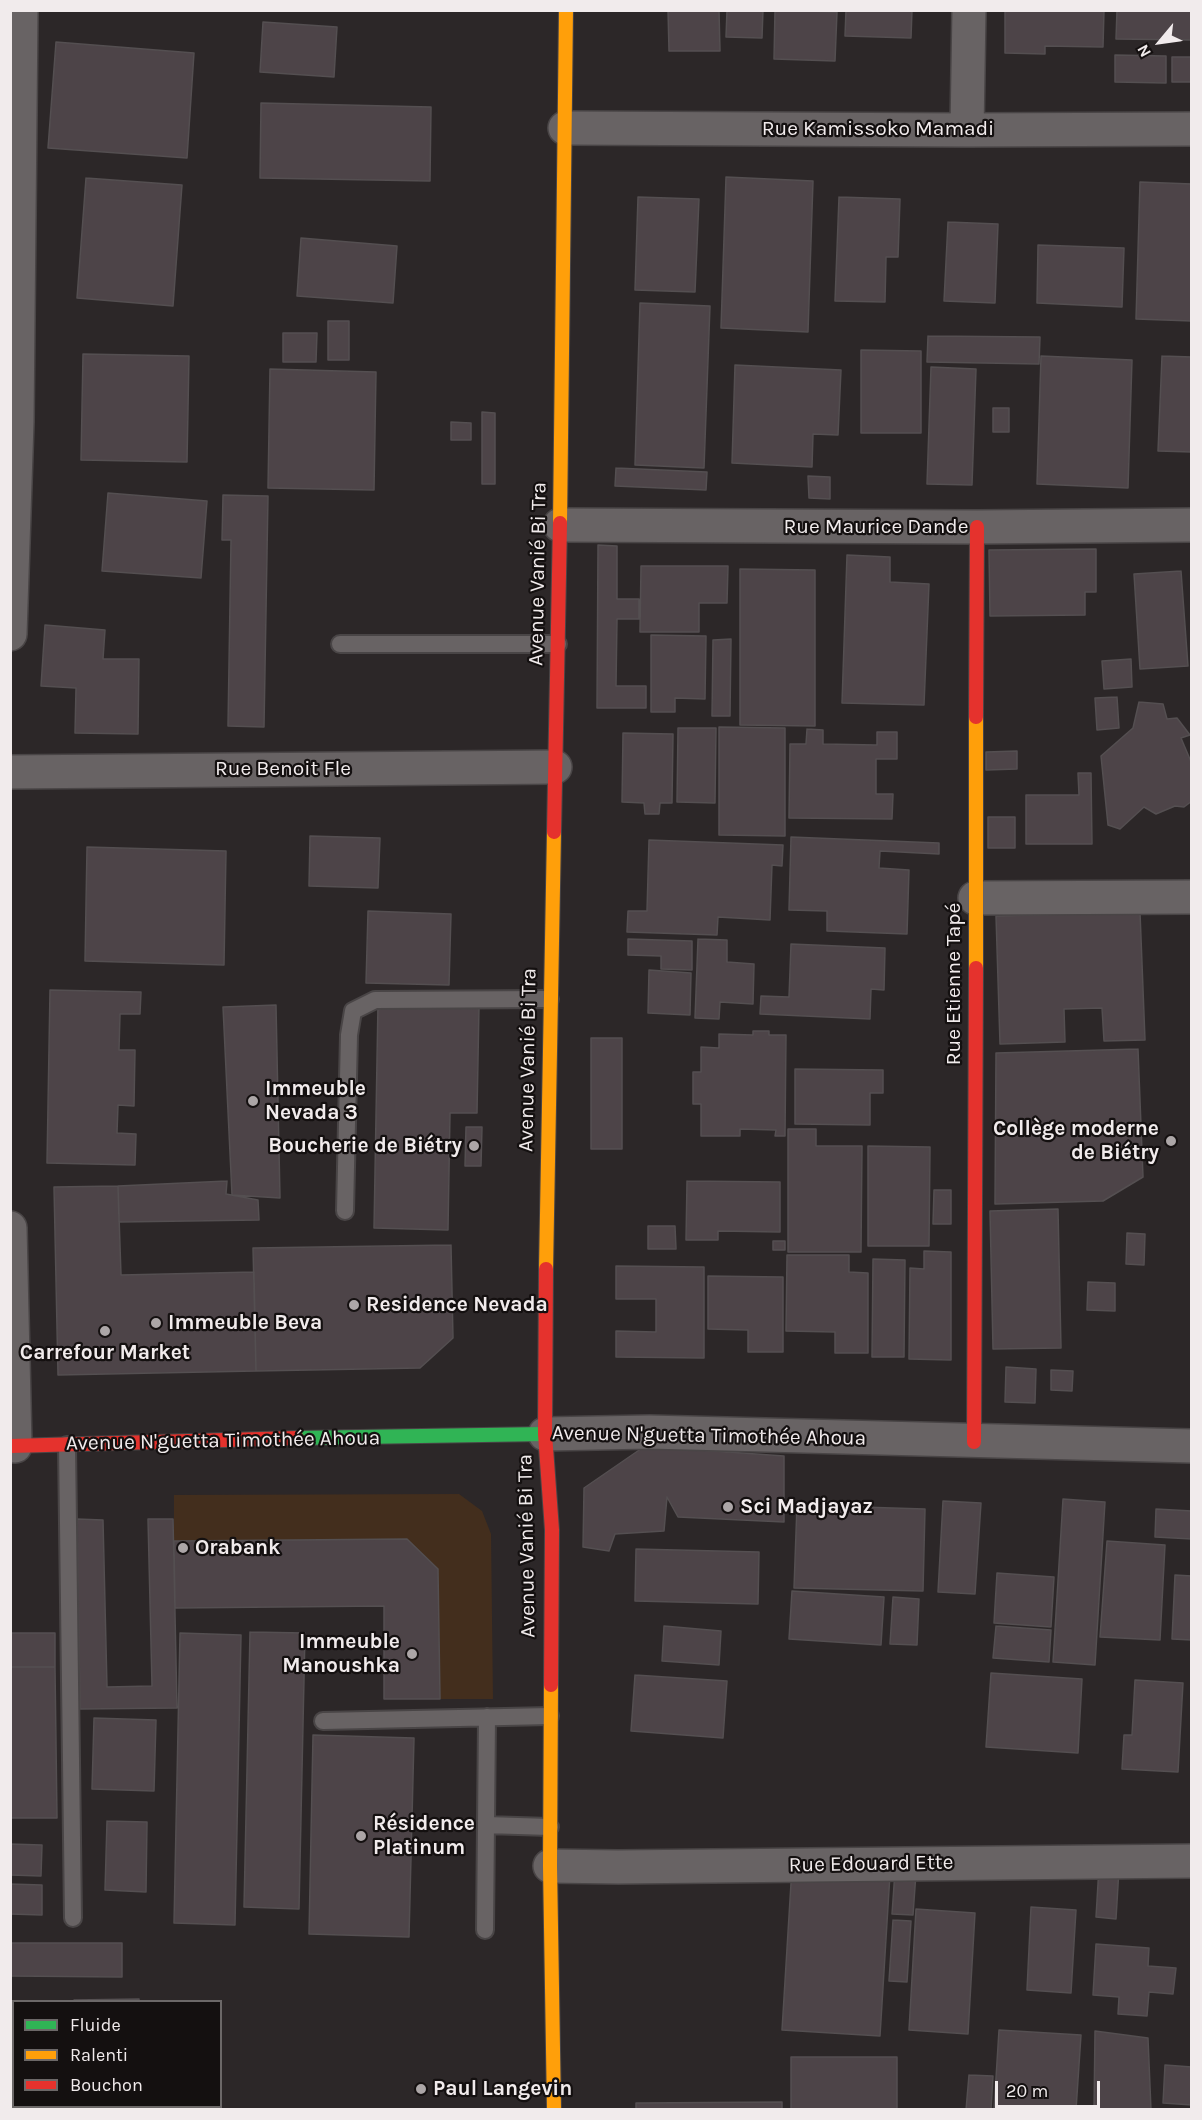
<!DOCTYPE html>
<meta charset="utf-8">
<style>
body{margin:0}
#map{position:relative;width:1202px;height:2120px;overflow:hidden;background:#2c2728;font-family:Karla,sans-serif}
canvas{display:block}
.frame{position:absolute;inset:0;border:12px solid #f1ebec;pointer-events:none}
.legend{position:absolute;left:12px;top:2000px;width:210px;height:108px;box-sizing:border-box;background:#141010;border:2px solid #6c6868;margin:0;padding:8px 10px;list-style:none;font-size:18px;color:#f1ebec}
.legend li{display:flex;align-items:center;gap:12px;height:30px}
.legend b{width:30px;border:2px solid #6c6868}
.north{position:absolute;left:1130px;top:12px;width:60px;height:60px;-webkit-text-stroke:4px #141010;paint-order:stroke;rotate:241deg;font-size:16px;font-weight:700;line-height:24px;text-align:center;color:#f1ebec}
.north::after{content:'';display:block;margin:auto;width:21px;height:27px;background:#f1ebec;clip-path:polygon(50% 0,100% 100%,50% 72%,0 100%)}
.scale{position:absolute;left:995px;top:2081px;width:105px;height:27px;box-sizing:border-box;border:3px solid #f1ebec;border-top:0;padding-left:8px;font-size:18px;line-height:21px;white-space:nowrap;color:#f1ebec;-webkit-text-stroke:4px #141010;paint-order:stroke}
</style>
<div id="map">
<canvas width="1202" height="2120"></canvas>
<div class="frame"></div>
<ul class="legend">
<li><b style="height:8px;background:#30b455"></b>Fluide</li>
<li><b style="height:8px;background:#ff9f0a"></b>Ralenti</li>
<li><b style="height:8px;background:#e5322d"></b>Bouchon</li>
</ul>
<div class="north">N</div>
<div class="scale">20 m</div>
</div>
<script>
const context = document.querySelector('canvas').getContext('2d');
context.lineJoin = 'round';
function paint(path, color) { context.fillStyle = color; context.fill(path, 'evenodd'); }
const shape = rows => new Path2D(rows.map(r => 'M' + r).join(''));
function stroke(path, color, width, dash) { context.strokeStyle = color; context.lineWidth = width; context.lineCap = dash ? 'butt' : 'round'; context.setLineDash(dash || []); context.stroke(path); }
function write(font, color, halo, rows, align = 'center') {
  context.font = font + ' Karla,sans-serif'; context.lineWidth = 4.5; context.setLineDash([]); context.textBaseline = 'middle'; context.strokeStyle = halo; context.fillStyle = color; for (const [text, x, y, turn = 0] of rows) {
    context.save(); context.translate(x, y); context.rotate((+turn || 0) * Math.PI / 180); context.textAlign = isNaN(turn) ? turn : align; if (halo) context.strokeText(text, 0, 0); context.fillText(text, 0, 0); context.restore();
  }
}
const green = shape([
 [459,1494,482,1511,491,1534,493,1699,440,1699,438,1569,407,1539,174,1541,174,1495]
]);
const building = shape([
 [668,10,719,10,720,51,669,51,668,10],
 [727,10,763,10,762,38,726,37,727,10],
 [775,10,837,12,835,61,774,59,775,10],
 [846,10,912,10,911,38,845,36,846,10],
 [1005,10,1104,10,1103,47,1045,46,1045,54,1005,53,1005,10],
 [1117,10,1192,10,1192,40,1116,39,1117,10],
 [263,22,337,27,334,77,260,72,263,22],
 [56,42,194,53,187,158,48,148,56,42],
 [1115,55,1166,56,1166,83,1115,82,1115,55],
 [1172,57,1192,57,1192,82,1172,82,1172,57],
 [261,103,431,107,430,181,260,178,261,103],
 [726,177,813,181,808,332,721,328,726,177],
 [86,178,182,185,173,306,77,298,86,178],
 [1140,182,1192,184,1192,321,1136,319,1140,182],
 [638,197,699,199,695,292,635,290,638,197],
 [839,197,900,199,898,257,886,257,885,302,835,301,839,197],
 [948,222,998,224,995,303,944,301,948,222],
 [301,238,397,246,393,303,297,296,301,238],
 [1038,245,1124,248,1122,307,1037,303,1038,245],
 [640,303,710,306,704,468,635,465,640,303],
 [328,321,349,321,349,360,328,360,328,321],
 [283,333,317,333,316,362,283,362,283,333],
 [928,336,1040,337,1039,364,927,362,928,336],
 [861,350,921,351,921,433,861,433,861,350],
 [83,354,189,356,187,462,81,460,83,354],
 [1041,356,1132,360,1128,488,1037,484,1041,356],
 [1162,356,1192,357,1192,452,1158,451,1162,356],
 [735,365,841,370,838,435,813,434,812,467,732,463,735,365],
 [931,367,976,369,972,485,927,484,931,367],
 [270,369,376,372,374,490,268,488,270,369],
 [993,408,1009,408,1009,432,993,432,993,408],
 [482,412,495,413,495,484,482,484,482,412],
 [451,422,471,423,471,440,451,440,451,422],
 [616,468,707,472,706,490,615,486,616,468],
 [808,476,830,477,830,499,809,498,808,476],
 [108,493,207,501,201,578,102,571,108,493],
 [223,495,268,496,264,727,228,726,231,540,222,540,223,495],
 [598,545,617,546,617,599,639,599,639,619,617,619,616,686,646,686,646,708,597,708,598,545],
 [1096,549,1096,592,1085,592,1085,615,990,616,989,550,1096,549],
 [847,555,890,557,890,582,929,584,924,705,842,703,847,555],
 [641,566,728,566,727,603,699,603,699,632,640,632,641,566],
 [740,569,815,570,815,726,740,725,740,569],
 [1181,571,1188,666,1140,669,1134,574,1181,571],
 [45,625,105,630,103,659,139,659,138,734,75,733,76,688,41,686,45,625],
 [651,635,706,636,705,699,675,698,675,712,651,712,651,635],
 [731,639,730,716,712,716,713,640,731,639],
 [1131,659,1132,687,1104,689,1102,661,1131,659],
 [1117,697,1119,728,1097,730,1095,698,1117,697],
 [1139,702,1163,704,1167,719,1177,718,1190,735,1181,738,1192,764,1192,801,1184,807,1175,806,1156,814,1144,807,1120,829,1108,825,1101,756,1133,728,1139,702],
 [719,727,785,728,785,836,719,835,719,727],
 [678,728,716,728,715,803,677,802,678,728],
 [807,729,823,730,823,744,877,745,877,732,897,732,897,759,876,759,876,794,893,794,892,819,789,818,790,744,806,744,807,729],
 [623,733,673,734,672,803,660,803,659,814,645,814,644,803,622,802,623,733],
 [1017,751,1017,769,986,770,986,752,1017,751],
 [1078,773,1091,773,1092,844,1026,844,1026,795,1079,795,1078,773],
 [988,817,1015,817,1015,848,988,848,988,817],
 [310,836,380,838,378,888,309,886,310,836],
 [791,837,939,843,939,854,880,851,879,868,909,870,907,934,827,931,827,911,789,910,791,837],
 [649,840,783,845,782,866,772,865,770,920,718,917,717,935,627,932,628,911,647,911,649,840],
 [87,847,226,851,224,965,85,961,87,847],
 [368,911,451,914,449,985,366,983,368,911],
 [1140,912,1145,1040,1104,1041,1102,1008,1064,1009,1065,1042,1000,1044,996,916,1140,912],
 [628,939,692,941,692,970,661,969,661,956,628,955,628,939],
 [698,939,727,940,727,962,754,964,753,1004,720,1002,719,1019,695,1018,698,939],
 [791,944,885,948,884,990,871,989,870,1019,760,1014,761,996,789,997,791,944],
 [649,970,691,973,690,1015,648,1013,649,970],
 [50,990,141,992,140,1014,120,1014,119,1050,135,1050,134,1106,118,1105,117,1133,136,1134,135,1165,47,1163,50,990],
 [378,1004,479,1007,477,1113,450,1113,448,1230,374,1228,378,1004],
 [276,1005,280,1198,232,1195,223,1007,276,1005],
 [753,1031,769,1031,769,1035,786,1035,785,1136,775,1136,776,1130,740,1129,740,1136,701,1136,701,1104,693,1104,693,1072,701,1072,701,1047,719,1048,719,1034,753,1035,753,1031],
 [591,1038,622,1038,622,1149,591,1149,591,1038],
 [1138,1049,1143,1177,1103,1201,995,1204,996,1053,1138,1049],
 [795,1069,883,1070,883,1093,870,1093,870,1125,795,1124,795,1069],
 [466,1127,482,1127,481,1166,465,1166,466,1127],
 [788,1129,816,1129,816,1146,862,1146,861,1252,788,1252,788,1129],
 [868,1146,930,1147,929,1246,868,1246,868,1146],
 [227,1181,226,1194,258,1200,259,1220,119,1222,118,1186,227,1181],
 [687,1181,780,1182,780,1232,718,1231,718,1240,686,1240,687,1181],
 [118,1186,121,1275,254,1272,256,1371,58,1375,54,1187,118,1186],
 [934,1190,951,1190,951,1224,933,1224,934,1190],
 [1058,1209,1061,1348,993,1349,990,1211,1058,1209],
 [648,1226,675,1226,676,1249,648,1249,648,1226],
 [1127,1233,1145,1234,1144,1265,1126,1264,1127,1233],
 [773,1241,785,1241,785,1250,773,1250,773,1241],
 [451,1245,453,1338,420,1368,256,1371,253,1248,451,1245],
 [924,1251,951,1252,951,1360,909,1359,910,1268,924,1269,924,1251],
 [787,1255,849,1255,849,1272,868,1273,868,1353,835,1353,835,1332,786,1331,787,1255],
 [873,1259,905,1260,904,1357,872,1357,873,1259],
 [616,1266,704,1267,704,1358,616,1357,616,1331,656,1332,656,1299,616,1299,616,1266],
 [708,1276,783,1277,783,1352,748,1352,748,1330,708,1329,708,1276],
 [1088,1282,1115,1283,1115,1311,1087,1310,1088,1282],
 [1006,1367,1036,1369,1035,1403,1005,1402,1006,1367],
 [1051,1370,1073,1371,1072,1391,1051,1390,1051,1370],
 [645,1446,784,1456,784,1522,678,1517,667,1497,664,1531,615,1534,609,1551,583,1547,584,1488,645,1446],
 [1063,1499,1105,1502,1095,1665,1053,1662,1063,1499],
 [943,1501,981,1503,975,1594,938,1592,943,1501],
 [797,1505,925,1509,923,1591,794,1588,797,1505],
 [1156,1509,1192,1511,1192,1539,1155,1537,1156,1509],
 [77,1519,103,1520,107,1687,152,1686,148,1519,173,1519,177,1708,80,1709,77,1519],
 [407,1539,438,1569,440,1699,384,1699,384,1606,175,1608,174,1541,407,1539],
 [1107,1541,1165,1545,1160,1640,1100,1637,1107,1541],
 [636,1549,759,1552,758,1604,635,1601,636,1549],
 [997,1573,1054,1577,1051,1627,994,1623,997,1573],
 [1175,1575,1192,1576,1192,1640,1172,1639,1175,1575],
 [792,1591,884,1597,881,1645,789,1639,792,1591],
 [893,1597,919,1599,917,1645,890,1644,893,1597],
 [664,1626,721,1631,719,1665,662,1661,664,1626],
 [996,1626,1051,1630,1049,1662,993,1658,996,1626],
 [250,1632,305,1633,299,1909,244,1907,250,1632],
 [10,1633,55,1633,55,1667,10,1667,10,1633],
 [180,1633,241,1635,235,1925,174,1923,180,1633],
 [10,1667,55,1667,57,1818,10,1818,10,1667],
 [991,1673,1082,1679,1078,1753,986,1747,991,1673],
 [635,1675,727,1681,723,1738,631,1731,635,1675],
 [1135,1680,1183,1683,1178,1772,1122,1769,1124,1735,1132,1735,1135,1680],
 [94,1718,156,1720,154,1791,92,1789,94,1718],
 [313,1735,414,1738,409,1937,309,1934,313,1735],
 [107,1821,147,1822,146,1892,105,1890,107,1821],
 [10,1844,42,1845,41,1876,10,1875,10,1844],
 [792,1867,890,1874,880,2036,782,2030,792,1867],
 [1099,1867,1119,1869,1116,1919,1096,1917,1099,1867],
 [895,1871,916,1873,913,1915,892,1914,895,1871],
 [10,1884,42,1885,42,1915,10,1914,10,1884],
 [1031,1907,1076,1910,1071,1993,1027,1990,1031,1907],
 [916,1909,975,1913,968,2034,909,2030,916,1909],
 [893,1920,911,1921,907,1982,889,1981,893,1920],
 [10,1943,122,1943,122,1977,10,1976,10,1943],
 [1096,1944,1149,1948,1148,1966,1176,1968,1173,1994,1149,1992,1147,2016,1118,2014,1119,1997,1093,1995,1096,1944],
 [139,1999,139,2002,74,2002,74,2000,139,1999],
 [999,2030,1081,2035,1076,2110,994,2110,999,2030],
 [1095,2031,1148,2038,1151,2110,1094,2110,1095,2031],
 [791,2057,897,2057,897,2110,791,2110,791,2057],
 [1165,2065,1192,2067,1192,2105,1163,2103,1165,2065],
 [969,2075,993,2076,991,2110,966,2110,969,2075],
 [10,2091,14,2091,14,2106,141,2106,141,2110,10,2110,10,2091],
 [782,2102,782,2110,636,2110,636,2103,782,2102]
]);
const lane = shape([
 [340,644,558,644],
 [345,1211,349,1035,353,1011,375,1000,550,999],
 [67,1445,73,1918],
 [323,1721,550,1716],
 [486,1825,550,1827],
 [485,1930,487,1717]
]);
const street = shape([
 [565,128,967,130,1192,129],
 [967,130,969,10],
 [560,525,977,527,1192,525],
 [10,634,17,422,21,10],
 [10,772,555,767],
 [975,898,1192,897],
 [10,1228,15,1446],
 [545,1434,649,1432,1192,1446],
 [550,1866,618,1867,1192,1861]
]);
const fast = shape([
 [297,1438,545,1434]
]);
const slow = shape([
 [560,523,566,10],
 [976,968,976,717],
 [546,1269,554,832],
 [551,1685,550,1866,554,2110]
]);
const jam = shape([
 [976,717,977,527],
 [554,832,560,523],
 [546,1269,545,1434,552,1530,551,1685],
 [974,1442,976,968],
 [10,1446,297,1438]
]);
const markers = [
 [253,1101,6,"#aca6a7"],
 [1171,1141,6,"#aca6a7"],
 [474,1146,6,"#aca6a7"],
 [354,1305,6,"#aca6a7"],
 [156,1323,6,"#aca6a7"],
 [105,1331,6,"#aca6a7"],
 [728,1507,6,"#aca6a7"],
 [183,1548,6,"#aca6a7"],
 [412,1654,6,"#aca6a7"],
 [361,1836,6,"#aca6a7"],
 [421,2089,6,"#aca6a7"]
];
const streetNames = [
 ["Rue Kamissoko Mamadi",878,129],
 ["Rue Maurice Dande",876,527],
 ["Avenue Vanié Bi Tra",538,574,-89],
 ["Rue Benoit Fle",283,769],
 ["Rue Etienne Tapé",954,984,-90],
 ["Avenue Vanié Bi Tra",528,1060,-89],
 ["Avenue N'guetta Timothée Ahoua",709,1436,1],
 ["Avenue N'guetta Timothée Ahoua",223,1441,-1],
 ["Avenue Vanié Bi Tra",527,1546,-91],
 ["Rue Edouard Ette",871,1864,-1]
];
const poiNames = [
 ["Immeuble",265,1089],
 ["Nevada 3",265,1113],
 ["Collège moderne",1159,1129,"right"],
 ["de Biétry",1159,1153,"right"],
 ["Boucherie de Biétry",462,1146,"right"],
 ["Residence Nevada",366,1305],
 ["Immeuble Beva",168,1323],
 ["Carrefour Market",105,1353,"center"],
 ["Sci Madjayaz",740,1507],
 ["Orabank",195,1548],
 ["Immeuble",400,1642,"right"],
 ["Manoushka",400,1666,"right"],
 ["Résidence",373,1824],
 ["Platinum",373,1848],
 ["Paul Langevin",433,2089]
];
paint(green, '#432e1d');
paint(building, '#4d4448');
stroke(building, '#544f51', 1.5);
stroke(lane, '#494546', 20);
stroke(street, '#494546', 36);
stroke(fast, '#494546', 16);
stroke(slow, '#494546', 16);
stroke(jam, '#494546', 16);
stroke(lane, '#686364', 16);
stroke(street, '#686364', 33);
stroke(fast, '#30b455', 14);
stroke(slow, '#ff9f0a', 14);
stroke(jam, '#e5322d', 14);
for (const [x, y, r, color] of markers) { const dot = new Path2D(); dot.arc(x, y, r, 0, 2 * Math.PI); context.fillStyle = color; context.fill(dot); stroke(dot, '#141010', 2); }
write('21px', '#f1ebec', '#141010', streetNames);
write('bold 21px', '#f1ebec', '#141010', poiNames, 'left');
</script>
